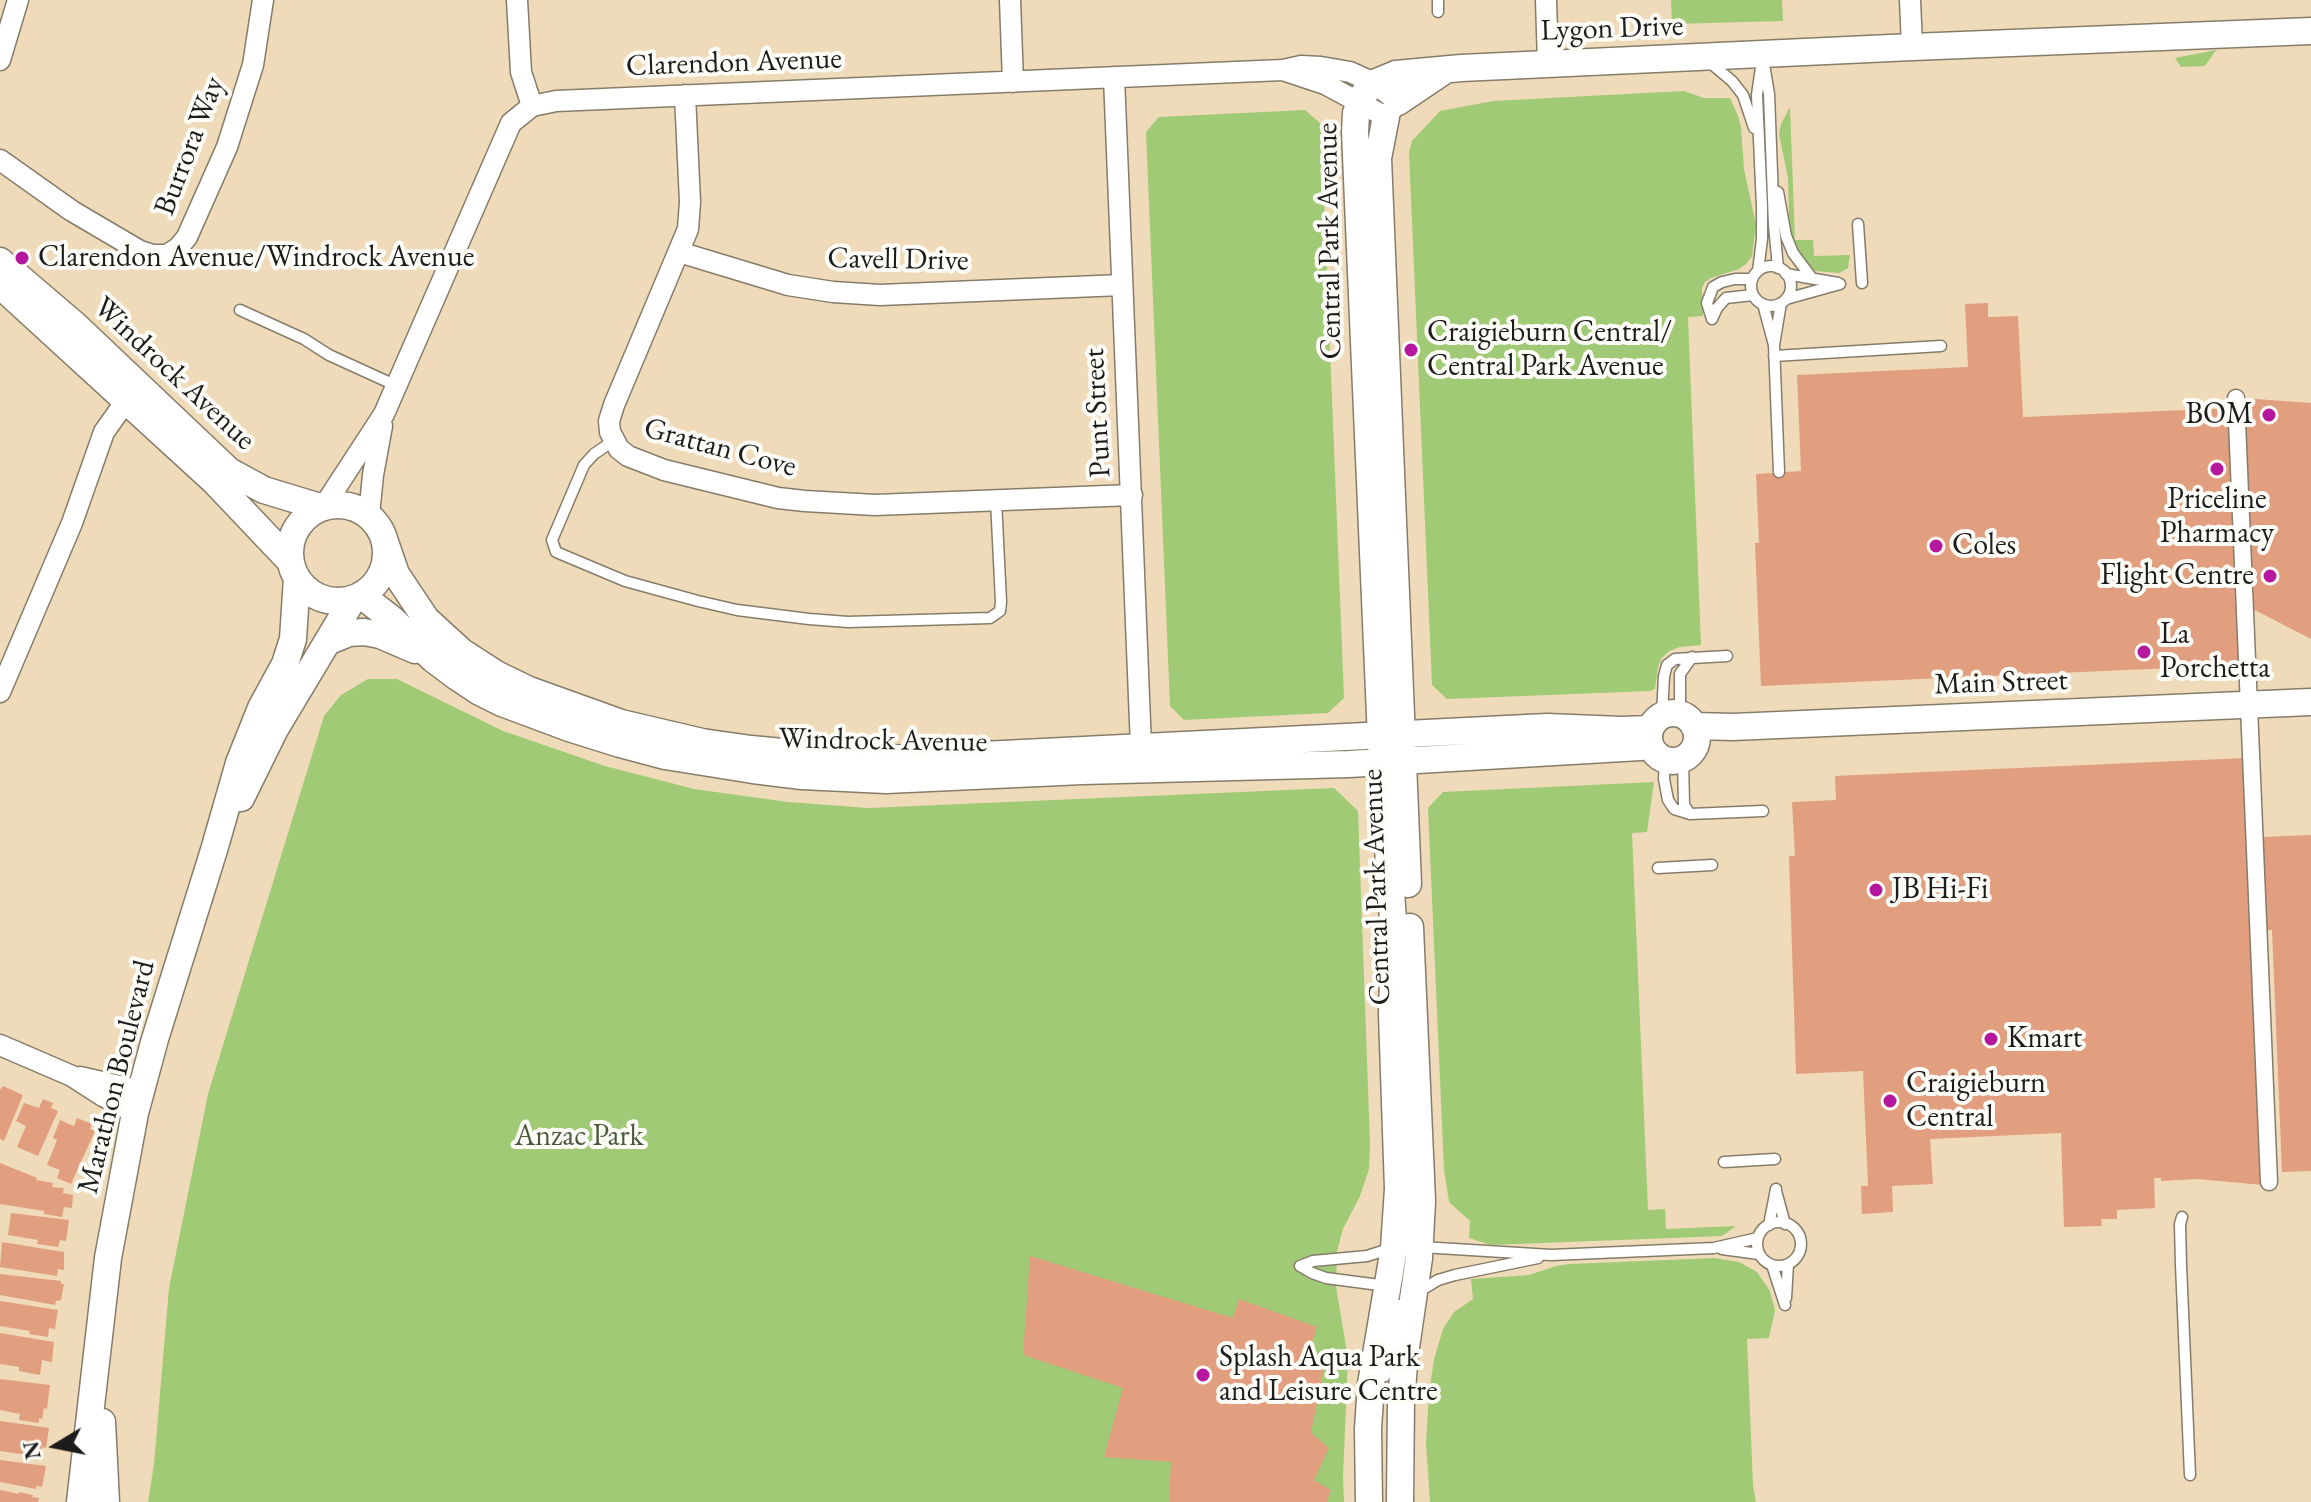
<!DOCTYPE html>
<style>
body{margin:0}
#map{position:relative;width:2311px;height:1502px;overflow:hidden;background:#efdbb9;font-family:"EB Garamond",serif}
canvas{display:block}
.north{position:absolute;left:16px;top:1406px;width:80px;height:80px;-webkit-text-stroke:6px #fdfcf7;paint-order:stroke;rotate:260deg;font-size:22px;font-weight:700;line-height:32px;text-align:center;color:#1c1c1c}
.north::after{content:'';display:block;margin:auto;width:28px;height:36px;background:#1c1c1c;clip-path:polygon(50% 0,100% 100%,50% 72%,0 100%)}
</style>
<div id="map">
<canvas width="2311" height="1502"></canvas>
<div class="north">N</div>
</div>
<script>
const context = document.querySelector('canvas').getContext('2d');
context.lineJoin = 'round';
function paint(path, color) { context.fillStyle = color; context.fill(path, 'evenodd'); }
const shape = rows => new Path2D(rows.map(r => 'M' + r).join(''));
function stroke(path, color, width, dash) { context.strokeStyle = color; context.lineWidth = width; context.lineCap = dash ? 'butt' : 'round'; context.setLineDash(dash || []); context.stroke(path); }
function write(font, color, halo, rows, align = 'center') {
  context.font = font + ' "EB Garamond",serif'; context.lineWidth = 8; context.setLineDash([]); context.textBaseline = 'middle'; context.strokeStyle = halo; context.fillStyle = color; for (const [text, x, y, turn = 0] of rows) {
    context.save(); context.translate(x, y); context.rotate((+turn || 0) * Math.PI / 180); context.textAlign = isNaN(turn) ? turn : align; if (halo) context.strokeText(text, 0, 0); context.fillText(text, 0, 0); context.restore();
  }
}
const green = shape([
 [1671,0,1782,0,1783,21,1672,24],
 [2216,50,2205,66,2181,67,2175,58],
 [1684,91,1704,98,1730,98,1738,116,1741,127,1744,169,1756,225,1752,256,1746,264,1739,269,1711,278,1705,282,1702,288,1703,316,1688,317,1701,645,1680,647,1669,651,1661,659,1658,667,1655,689,1650,691,1447,699,1432,685,1409,152,1412,141,1440,111,1493,101],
 [1790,107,1795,240,1813,240,1814,256,1850,255,1848,268,1839,273,1815,271,1798,254,1793,244,1789,216,1788,178,1779,134,1781,124],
 [1305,110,1321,124,1344,698,1328,713,1184,720,1170,706,1146,132,1159,117],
 [368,679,397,679,503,731,605,766,694,789,788,802,868,808,1334,788,1358,811,1370,1144,1369,1169,1360,1196,1343,1229,1337,1251,1336,1287,1348,1358,1343,1477,1344,1502,148,1502,154,1464,169,1288,208,1094,324,716,341,695],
 [1654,782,1647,832,1632,833,1648,1210,1665,1209,1666,1229,1736,1226,1722,1236,1491,1245,1469,1238,1470,1221,1449,1202,1444,1170,1428,808,1443,792],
 [1715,1258,1739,1262,1757,1272,1770,1291,1775,1310,1769,1338,1747,1339,1753,1485,1756,1502,1430,1502,1426,1443,1429,1393,1434,1359,1443,1329,1454,1312,1473,1299,1471,1279,1529,1275,1556,1266,1569,1264]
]);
const building = shape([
 [1988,303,1988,317,2018,316,2023,417,2232,408,2241,665,1761,686,1755,543,1759,543,1756,474,1801,471,1797,375,1968,367,1965,304],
 [2242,398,2311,403,2311,639,2251,608],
 [2246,758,2263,1185,2197,1179,2161,1181,2161,1178,2154,1178,2155,1208,2117,1210,2117,1219,2101,1219,2102,1226,2064,1227,2061,1133,1930,1139,1933,1184,1892,1186,1893,1212,1862,1214,1861,1186,1868,1186,1863,1071,1796,1074,1789,856,1795,856,1792,802,1836,800,1835,776],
 [2311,835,2311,1171,2282,1172,2272,930,2264,930,2261,837],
 [3,1086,23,1095,4,1141,0,1139,0,1090],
 [43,1099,53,1103,51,1108,58,1111,38,1156,17,1147,26,1126,16,1121,24,1103,39,1108],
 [77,1118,92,1124,90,1129,95,1131,71,1184,57,1178,60,1170,47,1165,57,1140,53,1138,60,1120,74,1126],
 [0,1163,37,1178,36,1180,53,1183,52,1187,64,1188,63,1193,73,1195,72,1208,64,1207,62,1217,44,1214,44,1211,0,1204],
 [11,1213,69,1220,66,1241,60,1240,58,1247,37,1244,38,1240,8,1235],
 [2,1242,64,1252,64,1270,58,1269,57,1276,0,1267],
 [1030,1256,1233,1318,1239,1299,1317,1327,1309,1353,1325,1362,1311,1433,1329,1448,1314,1480,1331,1490,1327,1502,1169,1502,1171,1462,1104,1457,1123,1388,1023,1355],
 [0,1274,61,1281,61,1284,64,1284,61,1300,56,1301,55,1305,0,1295],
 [0,1301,58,1310,55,1329,49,1328,48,1337,29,1334,30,1331,0,1326],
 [0,1333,54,1342,52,1362,42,1360,40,1375,19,1371,19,1367,0,1364],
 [0,1379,50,1385,47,1409,44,1408,42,1419,39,1418,39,1423,19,1420,20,1414,0,1410],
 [0,1421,49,1428,46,1448,42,1447,41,1457,0,1451],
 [0,1460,46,1466,42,1487,36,1486,36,1489,0,1482],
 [0,1490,19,1494,19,1492,33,1495,32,1497,39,1498,38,1502,0,1502]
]);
const service = shape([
 [1438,0,1438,12],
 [1708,61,1732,81,1743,95,1754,128],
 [1764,64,1769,94,1774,225,1778,268],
 [1778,192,1786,236,1793,253,1811,277],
 [1858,224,1862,283],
 '1751 286a20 20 0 1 1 40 0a20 20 0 1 1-40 0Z',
 [1758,271,1762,239,1762,207,1757,95,1763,54],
 [1786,274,1838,283],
 [1786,299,1840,284],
 [1763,304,1774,345,1781,303],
 [240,310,304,339,329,355,397,386],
 [1712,319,1707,303,1713,287,1722,282,1735,279,1752,279],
 [1712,319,1717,308,1726,298,1753,295],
 [1774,345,1779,472],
 [1774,356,1941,346],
 [613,441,594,454,584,465,552,540,556,552,625,581,698,601,737,610,809,619,848,622,990,618,1000,611,1001,602,996,500],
 [1680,714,1680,674,1692,657],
 [1662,715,1664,676,1667,665,1675,659,1727,656],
 [1683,758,1684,805,1690,814],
 [1665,759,1664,779,1668,800,1674,809,1690,814,1763,811],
 [1658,868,1712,865],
 [1724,1162,1775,1159],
 [1776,1191,1785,1224],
 [2182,1217,2180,1224,2181,1265,2190,1475],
 '1757 1244a22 22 0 1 1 44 0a22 22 0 1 1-44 0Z',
 [1769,1225,1776,1189],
 [1422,1247,1551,1255,1714,1248,1758,1238],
 [1722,1249,1759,1254],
 [1772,1265,1785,1305],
 [1300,1266,1313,1261,1367,1256,1392,1248],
 [1300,1266,1312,1273,1326,1278,1387,1286],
 [1420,1291,1438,1280,1455,1275,1538,1258],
 [1786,1298,1788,1264],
 [1385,1376,1399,1305]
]);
const pedestrian = shape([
 [2236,398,2269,1182]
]);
const minor = shape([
 [517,0,521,72,532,106],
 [1010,0,1013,82],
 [1546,0,1548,63],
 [1910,0,1912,47],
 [0,60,18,0],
 [1114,77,1141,747],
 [685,95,690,202,688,229,614,405,609,421,610,432,619,449,628,456,664,470,778,498,805,501,875,505,1132,495],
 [0,160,72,211,140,251,153,255,167,255,178,248,187,237,227,147,253,65,263,0],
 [679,252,788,285,833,292,880,295,1122,285],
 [324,506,384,414,511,123,532,106,556,101,1283,70,1301,66,1321,67,1350,72,1374,83,1398,102,1386,117,1325,84,1283,70],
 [369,515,373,475,382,426],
 [0,692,72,523,104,432,126,401],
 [0,1045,72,1076,103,1096,135,1113],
 [80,1077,141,1091]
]);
const tertiary = shape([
 [1398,102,1444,71],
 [1386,117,1378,158,1408,884],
 [0,261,75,325,229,471,264,490,320,507],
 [0,285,215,482,290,561],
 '290 553a48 48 0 1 1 96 0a48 48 0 1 1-96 0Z',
 [385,542,396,574,426,619,462,652,496,674,529,690,621,723,702,742,751,749,855,759,922,758,1547,727,1621,730,1650,729],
 [361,595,393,620,433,659,457,677,478,691,502,703,569,728,620,744,665,756,753,770,802,776,886,780,1082,771,1349,764,1640,747],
 [327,642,349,633,364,632,380,635,415,650],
 '1649 737a24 24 0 1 1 48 0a24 24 0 1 1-48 0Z',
 [1694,726,1733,727,2311,702],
 [241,798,275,729,353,599],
 [102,1422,106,1502],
 [80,1502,108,1258,135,1113,155,1039,214,850,239,763,261,708,285,664,293,639,297,578],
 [1369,1502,1368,1429,1371,1384,1394,1248,1398,1189,1392,1015,1394,935,1382,762,1355,132,1356,113,1363,95,1374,83,1396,74,1461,68,1912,47,2311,31],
 [1400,1502,1401,1400,1405,1354,1419,1258,1422,1201,1410,927]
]);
const markers = [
 [22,258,8,"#b5179e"],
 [1411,350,8,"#b5179e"],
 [2269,415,8,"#b5179e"],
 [2217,469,8,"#b5179e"],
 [1936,546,8,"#b5179e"],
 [2270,576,8,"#b5179e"],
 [2144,652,8,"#b5179e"],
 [1876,890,8,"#b5179e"],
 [1991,1039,8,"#b5179e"],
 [1890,1101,8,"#b5179e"],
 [1203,1375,8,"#b5179e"]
];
const streetNames = [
 ["Lygon Drive",1612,29,-2],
 ["Clarendon Avenue",734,63,-2],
 ["Burrora Way",190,146,-69],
 ["Central Park Avenue",1330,241,-91],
 ["Cavell Drive",898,260,1],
 ["Windrock Avenue",174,374,43],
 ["Punt Street",1098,413,-93],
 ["Grattan Cove",720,448,15],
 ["Main Street",2001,683,-2],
 ["Windrock Avenue",883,741,1],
 ["Central Park Avenue",1377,887,-92],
 ["Marathon Boulevard",117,1077,-76]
];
const poiNames = [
 ["Clarendon Avenue/Windrock Avenue",38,258],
 ["Craigieburn Central/",1427,333],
 ["Central Park Avenue",1427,367],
 ["BOM",2253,415,"right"],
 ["Priceline",2217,500,"center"],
 ["Pharmacy",2217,534,"center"],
 ["Coles",1952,546],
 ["Flight Centre",2254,576,"right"],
 ["La",2160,635],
 ["Porchetta",2160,669],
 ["JB Hi-Fi",1892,890],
 ["Kmart",2007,1039],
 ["Craigieburn",1906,1084],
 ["Central",1906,1118],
 ["Splash Aqua Park",1219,1358],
 ["and Leisure Centre",1219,1392]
];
const parkNames = [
 ["Anzac Park",579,1137]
];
paint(green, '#a0ca76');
paint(building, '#e19f7f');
stroke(service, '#867c6a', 13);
stroke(pedestrian, '#867c6a', 19);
stroke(minor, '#867c6a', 23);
stroke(tertiary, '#867c6a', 29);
stroke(service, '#fff', 10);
stroke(pedestrian, '#fff', 16);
stroke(minor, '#fff', 20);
stroke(tertiary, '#fff', 26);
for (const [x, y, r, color] of markers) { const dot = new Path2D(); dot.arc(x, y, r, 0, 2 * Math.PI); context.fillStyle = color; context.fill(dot); stroke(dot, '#fdfcf7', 3); }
write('30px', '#1c1c1c', '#fdfcf7', streetNames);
write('30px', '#1c1c1c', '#fdfcf7', poiNames, 'left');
write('30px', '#4a593c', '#fdfcf7', parkNames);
</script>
